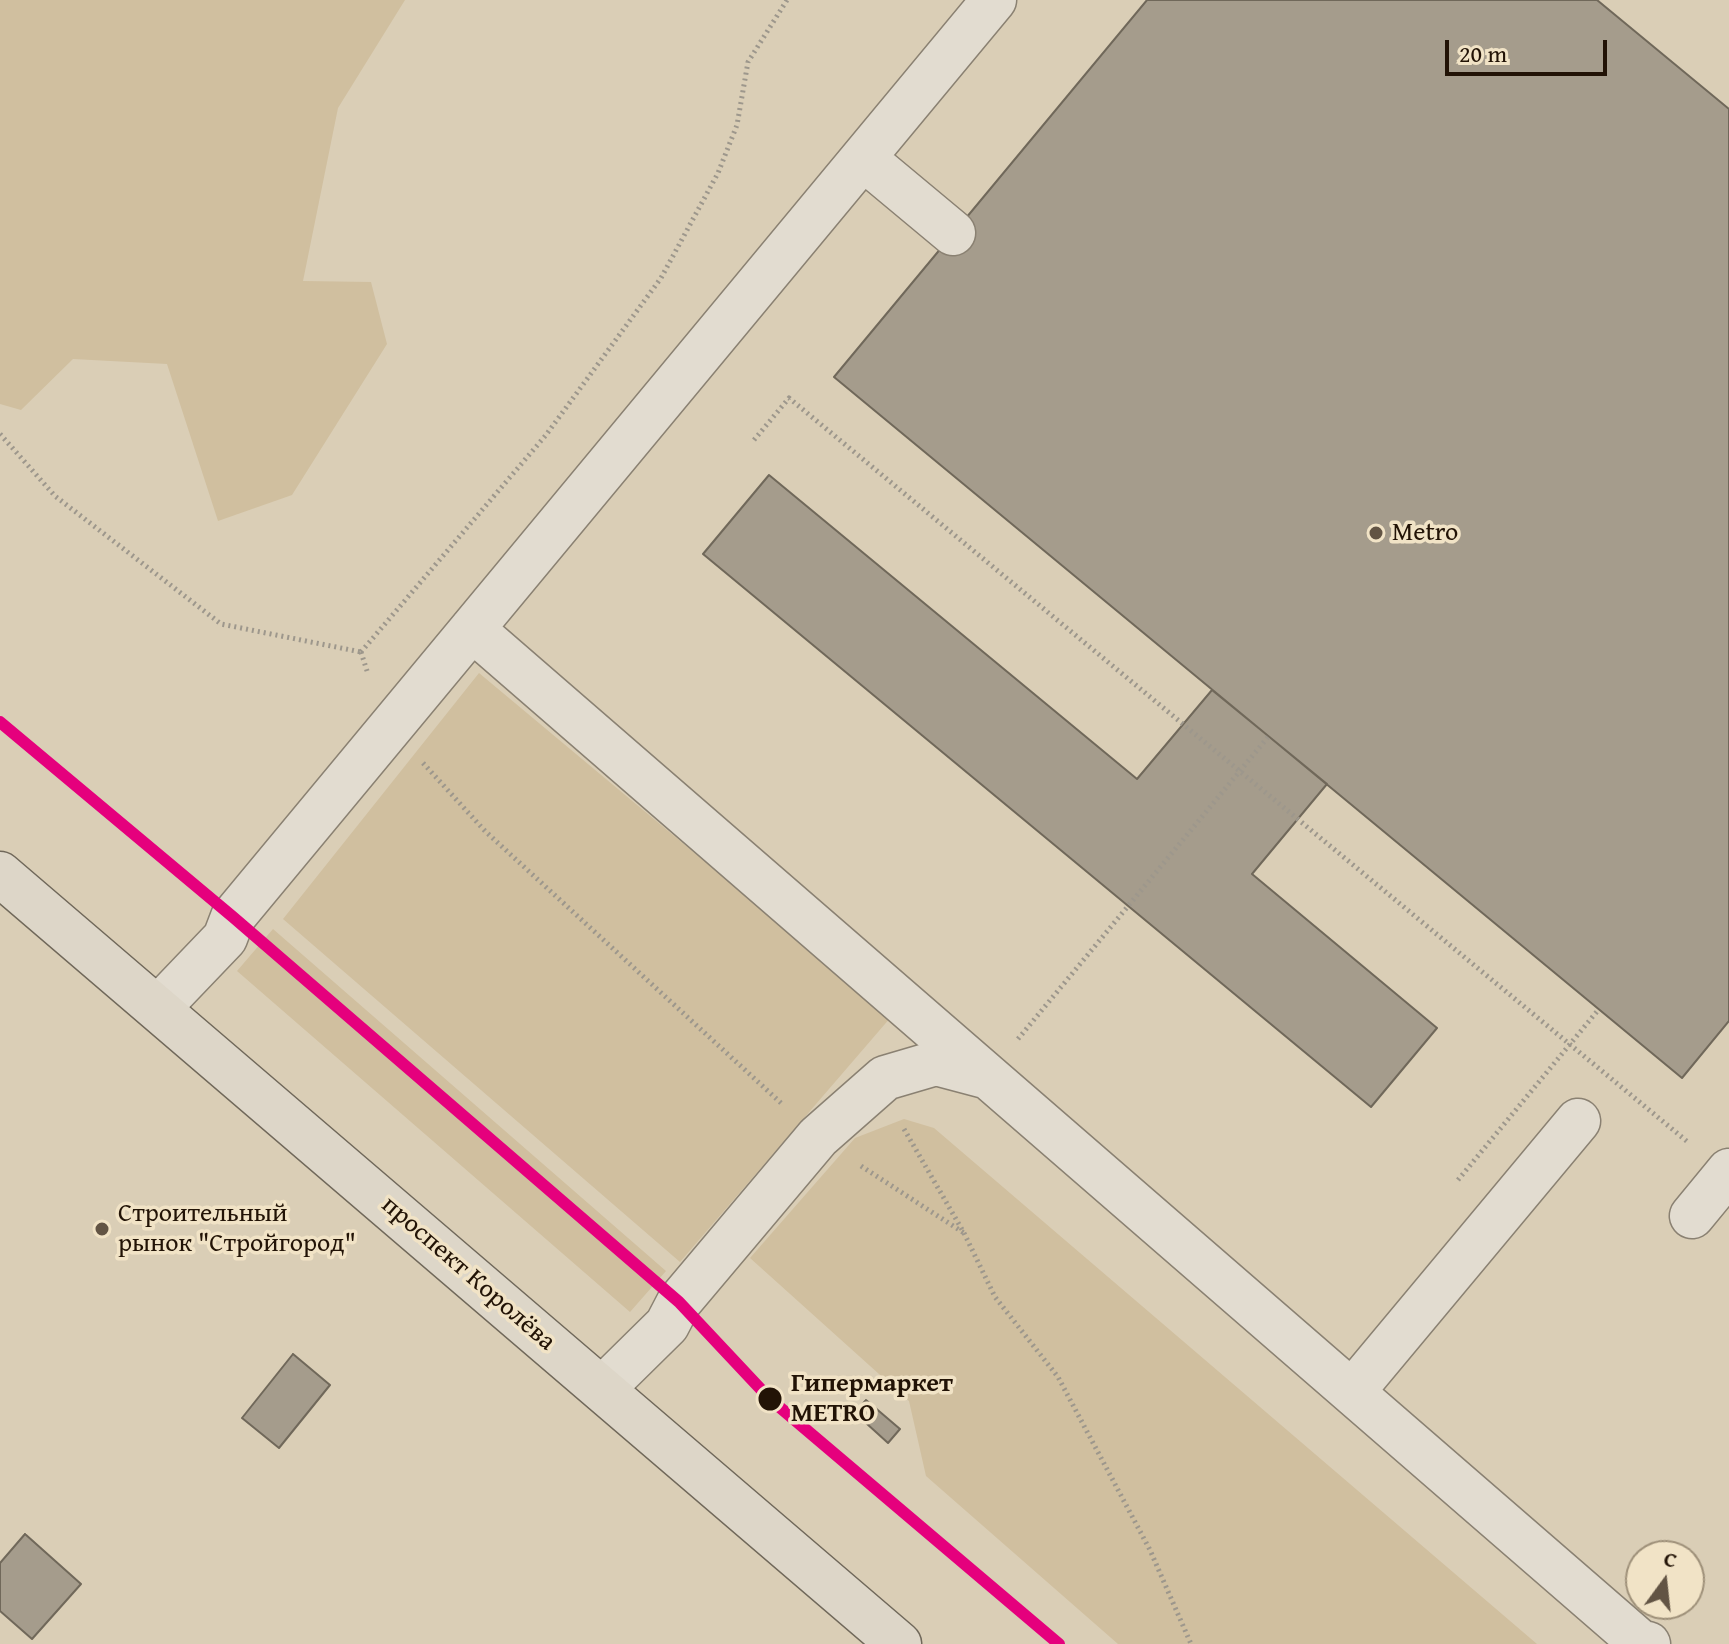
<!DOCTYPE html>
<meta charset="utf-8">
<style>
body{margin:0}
#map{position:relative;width:1729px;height:1644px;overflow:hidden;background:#daceb6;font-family:"Gentium Book Plus",serif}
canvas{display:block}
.north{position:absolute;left:1625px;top:1540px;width:80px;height:80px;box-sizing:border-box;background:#f1e3c6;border:2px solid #9e9079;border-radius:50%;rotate:15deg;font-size:22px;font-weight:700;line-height:32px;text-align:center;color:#221306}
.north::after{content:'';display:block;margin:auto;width:28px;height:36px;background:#625444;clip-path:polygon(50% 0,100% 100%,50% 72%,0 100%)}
.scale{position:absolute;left:1445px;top:40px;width:162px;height:36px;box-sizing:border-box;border:4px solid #221306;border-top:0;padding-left:10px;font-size:24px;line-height:28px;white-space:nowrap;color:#221306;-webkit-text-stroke:6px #f1e3c6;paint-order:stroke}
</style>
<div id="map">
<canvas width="1729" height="1644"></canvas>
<div class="north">С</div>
<div class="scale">20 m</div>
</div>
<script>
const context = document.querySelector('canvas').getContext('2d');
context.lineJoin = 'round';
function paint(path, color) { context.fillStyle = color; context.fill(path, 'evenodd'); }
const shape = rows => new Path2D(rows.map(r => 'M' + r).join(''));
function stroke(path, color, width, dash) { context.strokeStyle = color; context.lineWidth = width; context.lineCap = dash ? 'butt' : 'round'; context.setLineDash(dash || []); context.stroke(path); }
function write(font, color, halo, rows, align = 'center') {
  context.font = font + ' "Gentium Book Plus",serif'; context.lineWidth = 7; context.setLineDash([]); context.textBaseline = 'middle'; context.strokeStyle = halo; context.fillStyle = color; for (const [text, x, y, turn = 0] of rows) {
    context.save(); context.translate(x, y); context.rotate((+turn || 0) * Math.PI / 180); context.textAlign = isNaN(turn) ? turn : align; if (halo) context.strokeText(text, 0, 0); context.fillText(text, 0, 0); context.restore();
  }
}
const green = shape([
 [0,0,405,0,338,108,303,281,371,282,387,344,292,495,218,521,167,364,73,359,21,410,0,404],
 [479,673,891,1017,680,1262,283,919],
 [273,929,666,1271,630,1312,237,971],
 [904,1119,934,1128,1537,1644,1118,1644,926,1476,909,1401,750,1258,855,1138]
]);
const building = shape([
 [1147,0,1597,0,1729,109,1729,1021,1682,1078,834,377,1147,0],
 [769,475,1137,779,1212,690,1327,784,1252,874,1437,1028,1371,1107,703,554,769,475],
 [293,1354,330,1385,279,1448,242,1418,293,1354],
 [866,1400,900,1429,888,1443,855,1413,866,1400],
 [25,1534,81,1584,32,1639,0,1611,0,1563,25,1534]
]);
const path = shape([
 [0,434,55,496,221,624,361,652],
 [754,440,789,398,1689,1143],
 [361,652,368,674],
 [361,652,546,435,661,278,718,173,737,125,748,62,787,0],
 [423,763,485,831,781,1103],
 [1018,1039,1268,737],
 [904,1129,964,1233,995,1297,1058,1377,1150,1550,1191,1644],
 [861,1166,964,1233],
 [1458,1180,1599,1009]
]);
const minor = shape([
 [863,158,953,233],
 [472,629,1640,1642,1648,1644],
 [158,1008,225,938,233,917,994,0],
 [1692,1216,1729,1171],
 [602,1389,667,1325,679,1302,818,1137,885,1078,936,1063,985,1076],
 [1352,1392,1578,1121]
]);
const major = shape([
 [0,874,899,1644]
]);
const tram1 = shape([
 [0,722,233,917,679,1302,770,1399,1059,1644]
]);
const markers = [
 [1376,533,8,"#625444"],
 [102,1229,8,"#625444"],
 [770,1399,13,"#221306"]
];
const poiNames = [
 ["Metro",1392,533],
 ["Строительный",118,1214],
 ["рынок \"Стройгород\"",118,1244]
];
const streetNames = [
 ["проспект Королёва",468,1274,41]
];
const stopNames = [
 ["Гипермаркет",791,1384],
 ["METRO",791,1414]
];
paint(green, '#d0bf9f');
paint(building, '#a59c8c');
stroke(building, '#70685a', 2);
stroke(minor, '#8a8172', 47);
stroke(major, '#70685a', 47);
stroke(path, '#9d978c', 5, [2, 4]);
stroke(minor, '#e2dcd0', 44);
stroke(major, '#ddd6c8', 44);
stroke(tram1, '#e5007d', 12);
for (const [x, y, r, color] of markers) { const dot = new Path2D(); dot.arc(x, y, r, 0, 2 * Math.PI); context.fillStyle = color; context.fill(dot); stroke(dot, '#f1e3c6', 3); }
write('26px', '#221306', '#f1e3c6', poiNames, 'left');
write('26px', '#221306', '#f1e3c6', streetNames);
write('bold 26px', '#221306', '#f1e3c6', stopNames, 'left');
</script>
